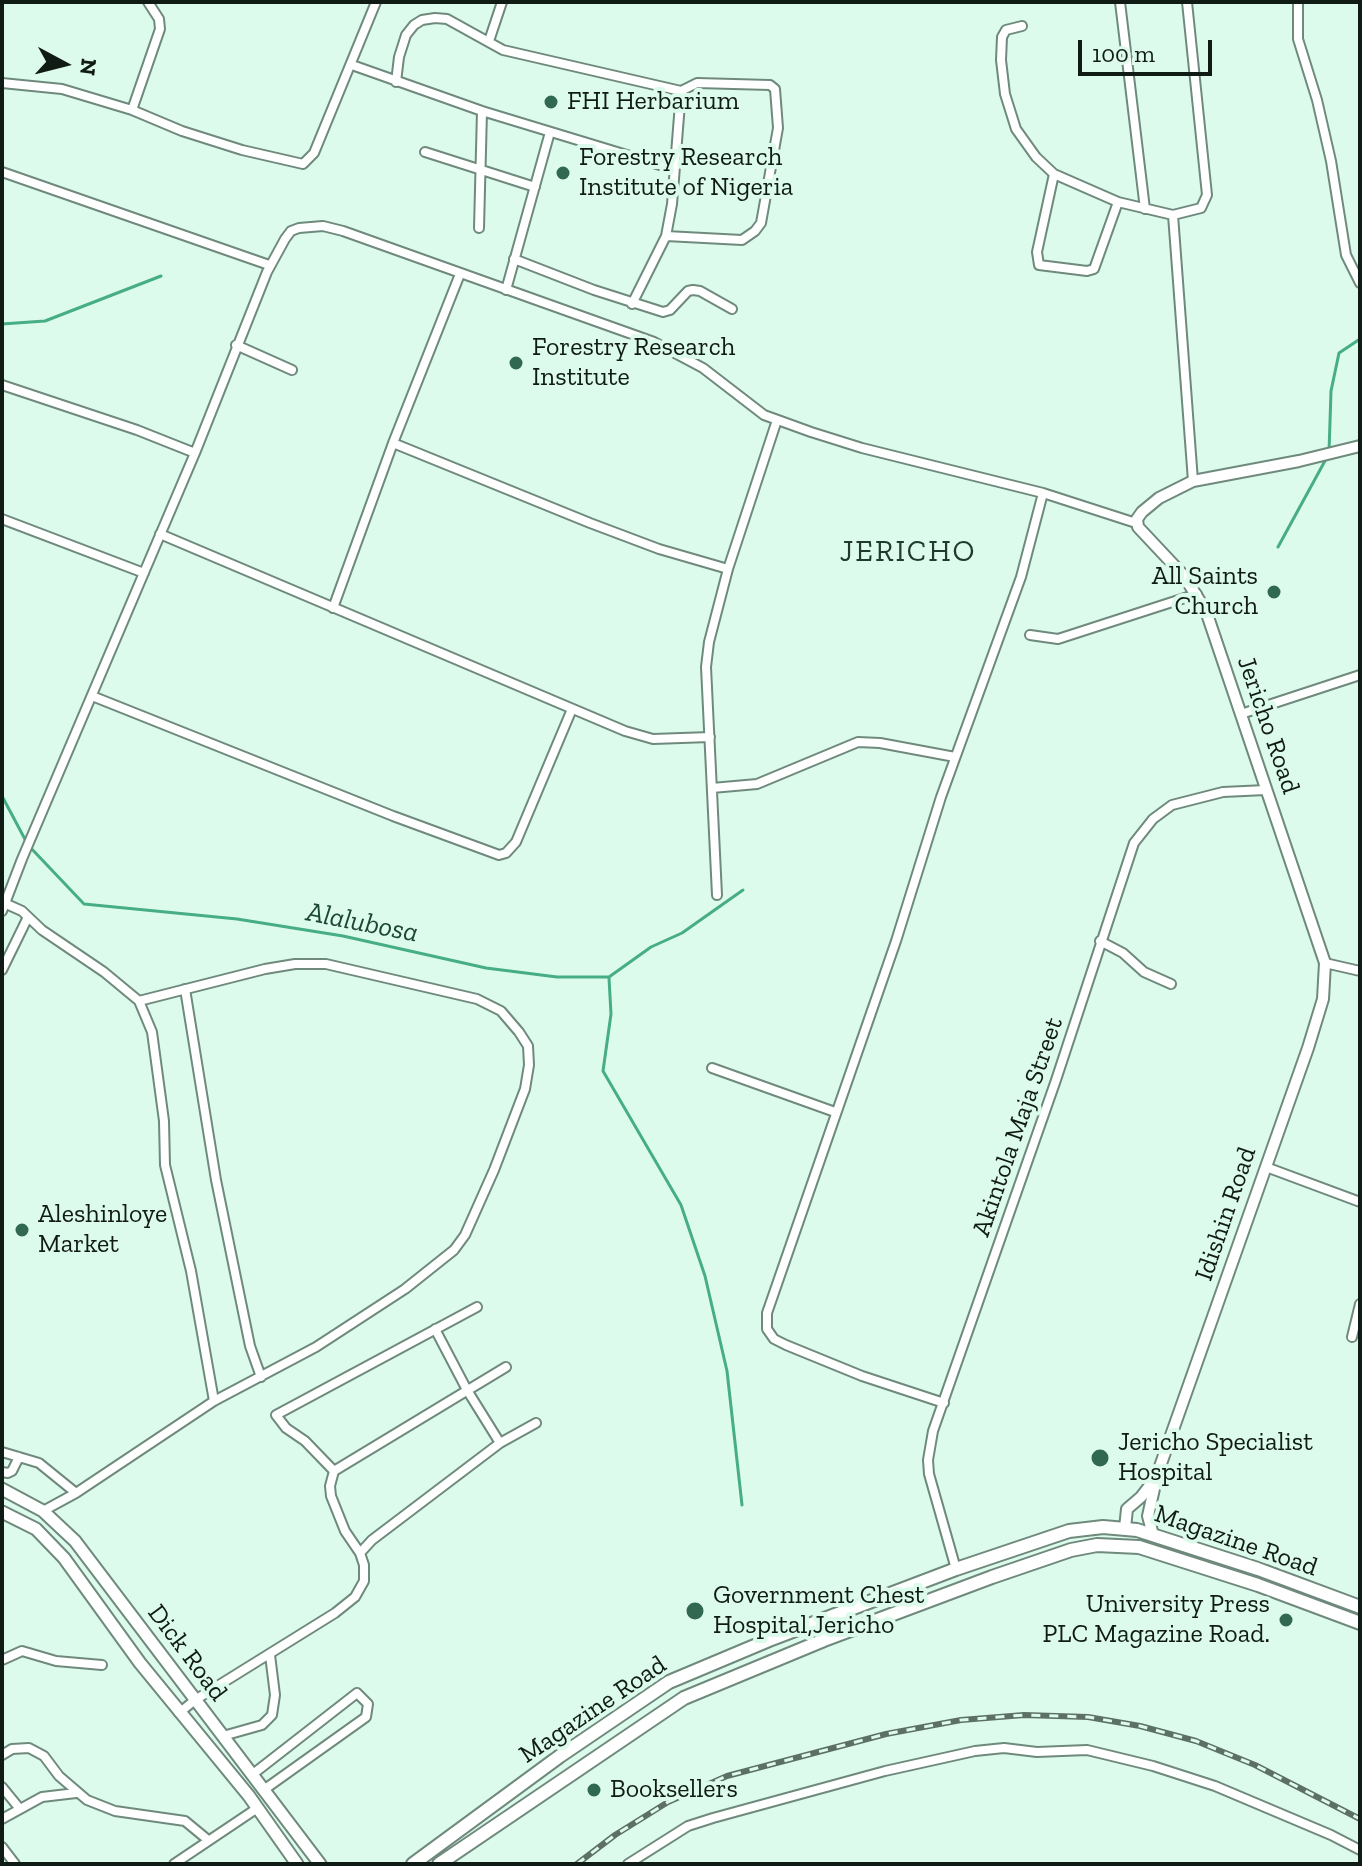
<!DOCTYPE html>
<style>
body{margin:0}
#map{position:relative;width:1362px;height:1866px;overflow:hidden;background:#ddfbec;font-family:"Zilla Slab",serif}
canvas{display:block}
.frame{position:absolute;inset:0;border:4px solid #101b16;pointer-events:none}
.north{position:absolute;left:24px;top:24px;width:80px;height:80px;-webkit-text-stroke:6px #ddfbec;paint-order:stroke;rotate:97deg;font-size:22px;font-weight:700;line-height:32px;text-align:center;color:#101b16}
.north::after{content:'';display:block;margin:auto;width:28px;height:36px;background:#101b16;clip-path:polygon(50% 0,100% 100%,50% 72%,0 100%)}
.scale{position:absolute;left:1078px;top:40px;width:134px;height:36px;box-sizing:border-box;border:4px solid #101b16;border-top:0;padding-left:10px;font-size:24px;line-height:28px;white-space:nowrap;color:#101b16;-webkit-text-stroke:6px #ddfbec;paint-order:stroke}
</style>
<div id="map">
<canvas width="1362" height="1866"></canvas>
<div class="frame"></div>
<div class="north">N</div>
<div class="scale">100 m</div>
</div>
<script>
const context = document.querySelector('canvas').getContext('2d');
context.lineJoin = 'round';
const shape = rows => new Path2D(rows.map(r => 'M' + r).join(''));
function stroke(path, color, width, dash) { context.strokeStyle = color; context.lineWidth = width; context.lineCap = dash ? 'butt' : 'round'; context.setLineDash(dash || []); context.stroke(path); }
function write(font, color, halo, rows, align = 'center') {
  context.font = font + ' "Zilla Slab",serif'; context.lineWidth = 8; context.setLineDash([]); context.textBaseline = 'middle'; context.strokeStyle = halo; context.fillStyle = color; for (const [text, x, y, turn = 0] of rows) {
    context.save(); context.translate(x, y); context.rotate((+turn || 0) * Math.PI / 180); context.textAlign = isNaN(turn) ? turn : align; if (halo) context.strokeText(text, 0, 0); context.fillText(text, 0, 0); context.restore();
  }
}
const stream = shape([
 [2,324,45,321,161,276],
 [1329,452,1331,391,1339,353,1360,339],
 [1278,547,1326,459],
 [2,796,28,845,84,904,237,919,343,936,486,968,557,977,609,977,651,947,682,933,743,890],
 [609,978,611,1014,603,1071,681,1205,705,1276,727,1371,742,1505]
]);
const minor = shape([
 [1120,2,1145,209],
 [1187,2,1207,195,1201,208,1173,215,1193,481],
 [1298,2,1298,39,1317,100,1331,161,1346,255,1360,283],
 [1022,26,1006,30,1002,37,1001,60,1005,94,1016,129,1036,157,1054,174,1118,202,1173,215],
 [489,41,502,2],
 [352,65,482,111,673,169],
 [396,82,399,57,406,35,414,25,422,20,435,18,447,19,503,50,681,91,697,83,770,85,775,89,778,128,761,223,755,231,742,240,666,236],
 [2,83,62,89,132,110,182,131,242,150,303,164,314,153,376,2],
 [132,110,160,29,159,19,148,2],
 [425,152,535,187],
 [2,172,269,265],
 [1054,174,1037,252,1039,265,1087,271,1094,269,1118,202],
 [479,228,482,111],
 [514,259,594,290,663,312,670,310,688,291,693,290,700,291,732,309],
 [506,290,550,132],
 [632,304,666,236,672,204,681,91],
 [236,345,292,370],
 [2,385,137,430,195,453],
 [393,443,590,523,659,549,728,569],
 [2,519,144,573],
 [160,534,625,731,653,739,710,737],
 [333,608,393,443,460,274],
 [1030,635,1058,639,1197,594],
 [92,696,393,816,499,855,506,853,516,842,572,709],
 [1241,714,1360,675],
 [712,788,757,784,858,742,880,743,955,757],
 [717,895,706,667,709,642,728,569,777,420],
 [2,902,22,911,42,930,104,972,139,1001,265,969,295,964,326,964,477,999,501,1011,519,1032,528,1046,529,1065,525,1089,494,1170,465,1235,454,1250,405,1289,316,1347,214,1401,76,1493,43,1511],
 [2,911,22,859,195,453,267,272,285,239,291,231,299,228,323,226,343,231,654,342,703,368,764,415,811,432,862,448,1043,493,1136,523],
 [1100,941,1123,953,1144,972,1171,984],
 [1325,963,1360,971],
 [2,970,27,919],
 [185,989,216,1180,250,1346,261,1377],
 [139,1001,152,1032,164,1121,165,1165,191,1271,214,1401],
 [712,1068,835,1112],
 [1266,1167,1360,1202],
 [435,1329,467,1390,500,1443],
 [1352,1337,1360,1304],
 [944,1403,862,1376,786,1345,774,1339,767,1329,767,1313,896,941,941,797,1021,577,1043,493],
 [2,1452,39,1463,76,1493],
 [334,1471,506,1367],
 [2,1472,8,1473,12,1471,19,1457],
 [360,1553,372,1540,500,1443,536,1423],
 [956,1569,929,1474,928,1460,933,1431,1056,1080,1134,843,1153,819,1172,805,1223,792,1266,790],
 [2,1660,22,1651,56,1661,102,1665],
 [179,1713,195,1700,335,1613,355,1597,364,1581,364,1565,360,1553,345,1531,331,1496,330,1486,334,1471,305,1441,286,1428,276,1415,477,1307],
 [223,1736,262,1725,272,1715,275,1695,270,1655],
 [2,1755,12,1749,29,1748,44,1756,59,1776,87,1800,115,1811,185,1821,208,1840],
 [253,1774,357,1693,368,1704,366,1717,265,1789],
 [2,1787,20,1809],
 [2,1819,42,1797,76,1793],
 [2,1847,15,1864],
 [174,1864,256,1809],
 [628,1864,688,1826,713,1818,885,1771,975,1751,1004,1748,1037,1752,1087,1750,1153,1766,1215,1786,1331,1835,1360,1850]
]);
const tertiary = shape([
 [1125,1528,1127,1509,1141,1497,1151,1484],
 [1153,1535,1148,1516,1157,1475,1308,1048,1323,999,1325,963,1206,611,1184,576,1138,527,1137,519,1142,512,1159,498,1193,481,1299,461,1360,446]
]);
const secondary = shape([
 [2,1489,43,1511,75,1541,320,1864],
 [2,1512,36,1529,64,1558,140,1663,249,1796,297,1864]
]);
const primary = shape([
 [413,1864,560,1756,669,1682,769,1640,956,1569,1069,1531,1103,1527,1137,1530,1258,1569,1360,1607],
 [439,1864,684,1698,824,1640,992,1577,1071,1550,1097,1545,1139,1547,1258,1585,1360,1623]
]);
const rail = shape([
 [577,1864,615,1835,668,1802,727,1776,886,1734,961,1720,1024,1715,1088,1717,1140,1726,1196,1741,1255,1765,1360,1819]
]);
const markers = [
 [551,102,8,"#306851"],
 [563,173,8,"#306851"],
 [516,363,8,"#306851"],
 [1274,592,8,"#306851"],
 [22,1230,8,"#306851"],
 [1100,1458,10,"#306851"],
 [695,1611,10,"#306851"],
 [1286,1620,8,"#306851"],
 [594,1790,8,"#306851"]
];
const poiNames = [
 ["FHI Herbarium",567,102],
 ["Forestry Research",579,158],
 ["Institute of Nigeria",579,188],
 ["Forestry Research",532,348],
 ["Institute",532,378],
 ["All Saints",1258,577,"right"],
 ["Church",1258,607,"right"],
 ["Aleshinloye",38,1215],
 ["Market",38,1245],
 ["Jericho Specialist",1118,1443],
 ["Hospital",1118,1473],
 ["Government Chest",713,1596],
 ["Hospital,Jericho",713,1626],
 ["University Press",1270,1605,"right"],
 ["PLC Magazine Road.",1270,1635,"right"],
 ["Booksellers",610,1790]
];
const streetNames = [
 ["Jericho Road",1268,725,71],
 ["Akintola Maja Street",1018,1127,-71],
 ["Idishin Road",1226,1214,-71],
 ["Magazine Road",1236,1541,19],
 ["Dick Road",187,1653,53],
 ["Magazine Road",593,1710,-34]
];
const waterNames = [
 ["Alalubosa",362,923,11]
];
const quarterNames = [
 ["JERICHO",908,552]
];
stroke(stream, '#46ad84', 3);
stroke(minor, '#6f8a7d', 12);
stroke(tertiary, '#6f8a7d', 14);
stroke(secondary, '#6f8a7d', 15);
stroke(primary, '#6f8a7d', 16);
stroke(minor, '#fff', 8);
stroke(tertiary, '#fff', 10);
stroke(secondary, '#fff', 11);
stroke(primary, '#fff', 12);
stroke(rail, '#5d7067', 6);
stroke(rail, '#ddfbec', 3, [9]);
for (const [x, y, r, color] of markers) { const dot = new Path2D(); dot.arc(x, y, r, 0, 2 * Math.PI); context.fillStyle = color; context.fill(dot); stroke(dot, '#ddfbec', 3); }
write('26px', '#101b16', '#ddfbec', poiNames, 'left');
write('26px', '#101b16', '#ddfbec', streetNames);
write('italic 28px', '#1c4735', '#ddfbec', waterNames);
context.letterSpacing = '2px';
write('30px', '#213a2f', '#ddfbec', quarterNames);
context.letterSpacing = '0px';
</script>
